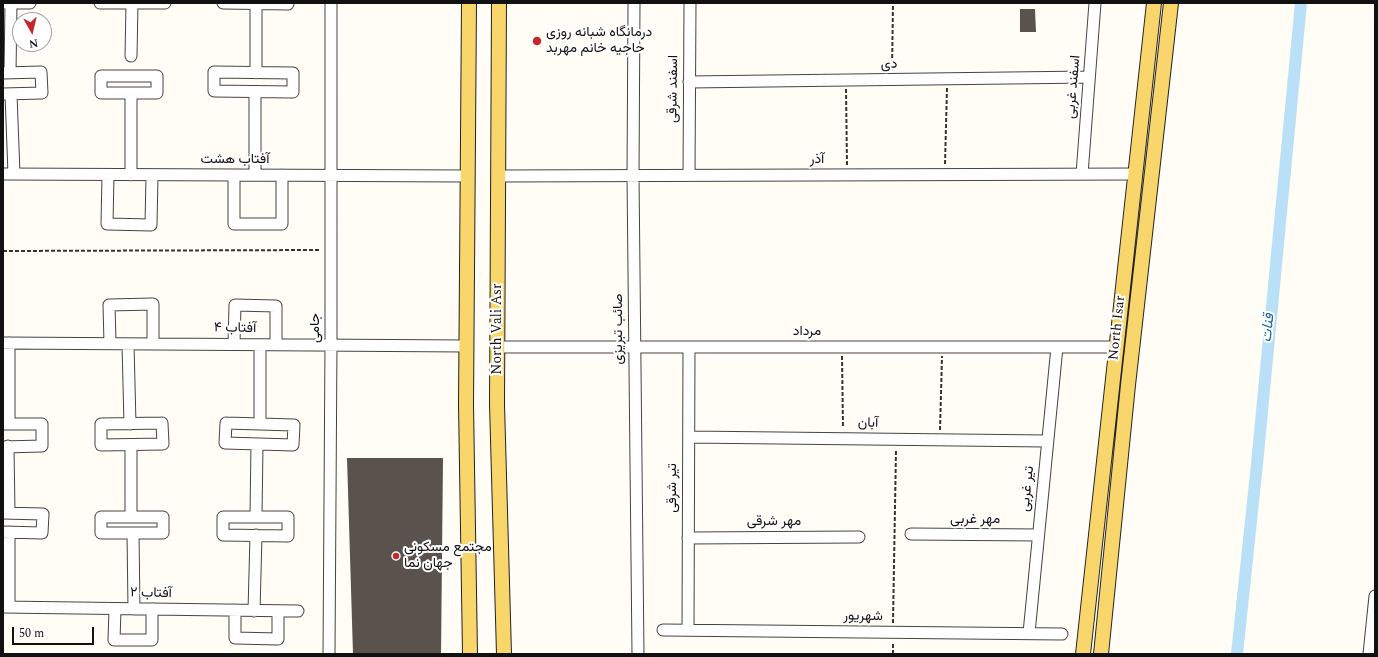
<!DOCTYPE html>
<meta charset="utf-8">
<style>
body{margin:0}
#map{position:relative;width:1378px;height:657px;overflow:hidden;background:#fffdf5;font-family:Spectral,serif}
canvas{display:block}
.frame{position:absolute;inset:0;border:4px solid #111;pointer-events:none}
.north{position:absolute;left:12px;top:12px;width:40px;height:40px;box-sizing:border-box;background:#fff;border:1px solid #a0a0a0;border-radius:50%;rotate:172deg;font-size:11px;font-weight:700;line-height:16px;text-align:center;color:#111}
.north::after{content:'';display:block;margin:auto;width:14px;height:18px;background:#c4262e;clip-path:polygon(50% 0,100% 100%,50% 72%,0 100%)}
.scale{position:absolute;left:12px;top:627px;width:82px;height:18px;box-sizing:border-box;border:2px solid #111;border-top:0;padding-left:5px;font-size:12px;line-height:14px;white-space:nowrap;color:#111;-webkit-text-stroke:3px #fff;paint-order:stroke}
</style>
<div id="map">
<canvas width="1378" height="657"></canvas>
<div class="frame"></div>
<div class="north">N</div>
<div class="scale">50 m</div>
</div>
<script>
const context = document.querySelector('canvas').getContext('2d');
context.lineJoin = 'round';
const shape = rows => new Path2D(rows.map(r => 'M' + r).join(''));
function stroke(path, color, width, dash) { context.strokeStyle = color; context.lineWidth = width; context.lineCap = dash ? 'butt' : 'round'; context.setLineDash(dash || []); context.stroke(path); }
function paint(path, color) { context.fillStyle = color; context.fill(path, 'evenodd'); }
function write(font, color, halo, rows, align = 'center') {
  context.font = font + ' Spectral,Vazirmatn,serif'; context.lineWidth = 4; context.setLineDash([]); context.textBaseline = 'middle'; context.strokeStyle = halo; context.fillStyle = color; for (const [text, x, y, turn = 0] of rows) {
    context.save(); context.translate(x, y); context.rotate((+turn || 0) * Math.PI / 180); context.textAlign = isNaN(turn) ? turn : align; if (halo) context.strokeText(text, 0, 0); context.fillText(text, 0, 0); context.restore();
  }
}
const canal = shape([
 [1237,654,1257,464,1301,3]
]);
const building = shape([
 [1020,9,1035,9,1036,32,1020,32],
 [347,458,443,458,441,654,353,654]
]);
const path = shape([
 [892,70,893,3],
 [846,89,847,165],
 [945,164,947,88],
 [3,251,320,250],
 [842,356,843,428],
 [940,430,942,356],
 [893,623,896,449],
 [893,654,893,643]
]);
const minor = shape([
 [5,3,30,3],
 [100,3,165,3],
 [223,3,288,4,288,3],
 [634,3,633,176,638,654],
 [131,56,132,3],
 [214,72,293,73,293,92,214,91,214,72],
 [3,73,41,72,42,93,3,94],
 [10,73,11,3],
 [256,73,256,4],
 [101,76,157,76,157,93,101,93,101,76],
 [689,82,1089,77],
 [131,93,131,175],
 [11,94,14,174],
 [3,174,468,176],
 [1082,174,1095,3],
 [108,175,107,224,151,225,152,175],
 [234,175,234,224,282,224,282,175],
 [255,175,255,92],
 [689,175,690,3],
 [498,176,1135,174],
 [3,343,467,346],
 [110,343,109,305,153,304,153,344],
 [128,344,130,424],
 [234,344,235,305,276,306,276,345],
 [260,345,260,424],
 [497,347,1116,347],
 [162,423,163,444,101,445,101,424,162,423],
 [226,423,294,425,293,445,225,443,226,423],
 [3,424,42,424,42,446,3,447],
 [9,424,9,343],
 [689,437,1047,441],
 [131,445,131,517],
 [8,446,9,513],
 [3,513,43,514,42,533,3,532],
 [256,516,257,444],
 [101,517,163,517,163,533,101,533,101,517],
 [223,517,288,517,288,536,223,535,223,517],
 [133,533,134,609],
 [911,534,1038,535],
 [688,538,859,537],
 [3,607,298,611],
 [9,607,9,532],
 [115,609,114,640,152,640,152,609],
 [235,610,235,638,278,639,278,611],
 [254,611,256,535],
 [663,630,1062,634],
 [688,630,689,347],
 [1029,633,1057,347],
 [329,654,331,342,331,3],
 [1369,654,1375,596]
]);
const major = shape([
 [469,3,466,404,470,654],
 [499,3,497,404,504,654],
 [1083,654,1154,3],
 [1101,654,1128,385,1171,3]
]);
const markers = [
 [537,41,5,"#c4262e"],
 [396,556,4,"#c4262e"]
];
const poiNames = [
 ["درمانگاه شبانه‌ روزی",546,33],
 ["حاجیه‌ خانم مهربد",546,49],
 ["مجتمع مسکونی",404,548],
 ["جهان نما",404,564]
];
const streetNames = [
 ["دی",889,65,-1],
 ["اسفند غربی",1074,87,-85],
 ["اسفند شرقی",674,89,-89],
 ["آفتاب هشت",235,160],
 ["آذر",817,160],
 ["جامی",316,328,-90],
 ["North Isar",1118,328,-84],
 ["آفتاب ۴",235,329,1],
 ["North Vali Asr",498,329,-90],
 ["صائب تبریزی",619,329,-90],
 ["مرداد",807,332],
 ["آبان",868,424,1],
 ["تیر شرقی",673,488,-90],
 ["تیر غربی",1028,489,-84],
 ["مهر غربی",975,520],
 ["مهر شرقی",774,522],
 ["آفتاب ۲",151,594,1],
 ["شهریور",863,617,1]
];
const waterNames = [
 ["قنات",1269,328,-84]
];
stroke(canal, '#b9e0f7', 12);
paint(building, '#5a524d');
stroke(minor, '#444', 13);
stroke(major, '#222', 16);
stroke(path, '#333', 2, [4, 2]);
stroke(minor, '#fff', 11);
stroke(major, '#f9d66b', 14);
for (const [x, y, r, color] of markers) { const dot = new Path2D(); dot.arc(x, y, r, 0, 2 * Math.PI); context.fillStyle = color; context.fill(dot); stroke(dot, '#fff', 1.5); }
write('14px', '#111', '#fff', poiNames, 'left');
write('14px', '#111', '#fff', streetNames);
write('italic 15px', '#1768a6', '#fff', waterNames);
</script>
